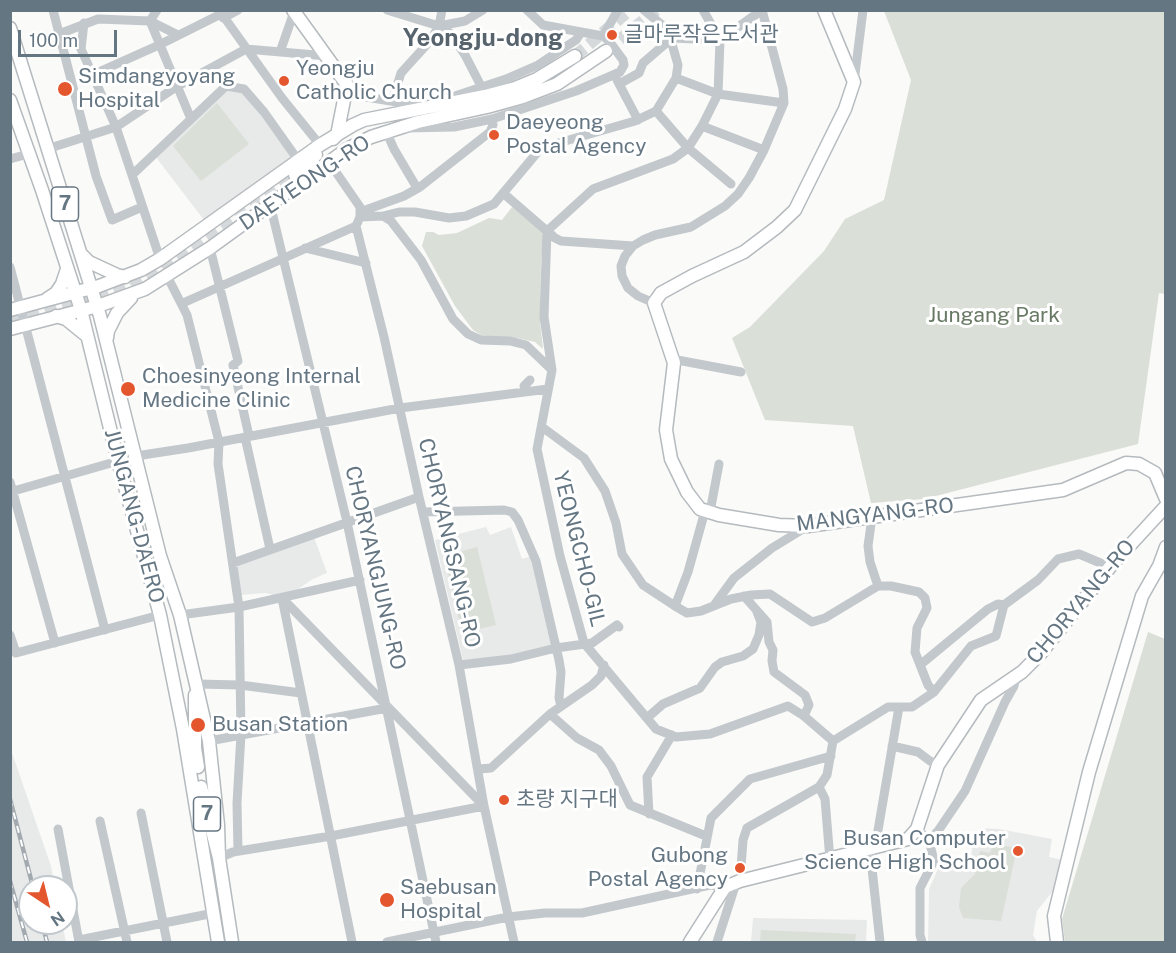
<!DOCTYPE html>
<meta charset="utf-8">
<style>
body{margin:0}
#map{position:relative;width:1176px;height:953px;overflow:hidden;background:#fafaf8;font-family:"Public Sans",sans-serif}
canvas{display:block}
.frame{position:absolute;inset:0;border:12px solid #657683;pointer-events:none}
.north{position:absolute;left:18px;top:875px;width:60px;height:60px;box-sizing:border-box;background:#fff;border:2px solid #c1c8cd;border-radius:50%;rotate:145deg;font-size:16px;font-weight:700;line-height:24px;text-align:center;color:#657683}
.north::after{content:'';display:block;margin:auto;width:21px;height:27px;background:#e4572e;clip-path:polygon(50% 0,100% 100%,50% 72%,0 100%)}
.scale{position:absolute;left:18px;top:30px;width:99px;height:27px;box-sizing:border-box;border:3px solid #657683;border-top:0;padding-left:8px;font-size:18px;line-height:21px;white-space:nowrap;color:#657683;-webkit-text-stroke:4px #fff;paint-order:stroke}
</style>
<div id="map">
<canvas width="1176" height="953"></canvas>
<div class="frame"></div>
<div class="north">N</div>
<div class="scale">100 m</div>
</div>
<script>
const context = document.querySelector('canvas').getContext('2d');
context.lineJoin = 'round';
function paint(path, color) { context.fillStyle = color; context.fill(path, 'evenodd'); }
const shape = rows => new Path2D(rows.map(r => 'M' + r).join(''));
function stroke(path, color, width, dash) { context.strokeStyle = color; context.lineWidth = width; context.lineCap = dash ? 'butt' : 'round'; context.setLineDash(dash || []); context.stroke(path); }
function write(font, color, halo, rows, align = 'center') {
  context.font = font + ' "Public Sans","Noto Sans KR",sans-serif'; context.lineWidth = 6; context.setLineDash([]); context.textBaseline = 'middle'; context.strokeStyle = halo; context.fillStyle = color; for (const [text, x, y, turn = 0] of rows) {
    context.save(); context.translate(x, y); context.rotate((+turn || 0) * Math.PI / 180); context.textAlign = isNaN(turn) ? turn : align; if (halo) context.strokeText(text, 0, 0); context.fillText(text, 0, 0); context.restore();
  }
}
const built = shape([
 [225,88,242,89,291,157,204,220,155,156],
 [486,527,490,535,511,527,522,559,532,556,553,646,505,657,463,660,435,540],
 [314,537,327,573,313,579,298,589,274,595,265,593,241,595,237,565],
 [10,747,51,866,55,887,30,887,30,923,62,923,66,942,11,942],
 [980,828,999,829,1052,839,1049,857,1063,860,1055,891,1052,892,1037,911,1033,935,1037,942,928,942,929,889,938,869,944,861,956,864,964,871,969,871,973,843],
 [753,918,867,920,866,942,751,942]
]);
const green = shape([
 [884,11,1165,11,1165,294,1159,293,1138,444,924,499,871,503,853,426,765,420,732,338,750,327,824,251,845,219,884,200,911,80],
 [217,103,249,144,201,181,173,146],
 [512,207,545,230,541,261,540,322,543,349,535,342,517,338,486,338,473,330,455,306,422,246,426,232,433,232,439,235,457,233,489,218,502,220],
 [477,547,496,625,462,633,444,556],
 [1148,632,1165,639,1165,942,1065,942,1062,919],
 [993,844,1017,848,1001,921,963,918,959,907,961,888,975,874,980,851,990,853],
 [761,930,856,934,855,942,760,942]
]);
const majorTunnel = shape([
 [606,51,656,10],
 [575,56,630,10],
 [10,320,106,295,129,287,156,273,295,175]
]);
const minor = shape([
 [53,10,96,176,112,220,142,207],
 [219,10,282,98,320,145],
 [387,10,439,26,450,33,465,55,481,86],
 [644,10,668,30,678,65,676,78,656,111],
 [703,10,720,40,718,94,702,126,688,148,673,159,593,189,547,231,544,317,552,370,537,449,560,556,584,643,656,729,676,737,710,734,788,706,804,716,833,741],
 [223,18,238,10],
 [150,21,191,119],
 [150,21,178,35],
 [84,23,81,49,116,127,160,259],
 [439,26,465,21,483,10],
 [59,34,98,19,150,21,157,10],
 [603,36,618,10],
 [280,52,294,12],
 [92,75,159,45,221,14],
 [676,78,718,94,784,103],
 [617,80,638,120],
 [854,82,863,10],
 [619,84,639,73,643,63,672,38,720,40,762,10,783,89,784,103,764,150,749,178,738,194,725,206,691,227,655,235,643,240,633,246,625,256,621,266,622,276,628,288,638,296,654,303],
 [347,85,366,97,422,106],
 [395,100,395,92,401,73,430,41,439,26,442,10],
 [440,101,506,79,538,65,576,40,581,32],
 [656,111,688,148,731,184],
 [702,126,764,150],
 [405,128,454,127,492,119,576,91,620,72,624,65,623,60,609,41,603,36,543,25,527,10],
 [386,131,394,149,417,188],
 [47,149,116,127,176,87,246,49,327,56],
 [10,159,28,154],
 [329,162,360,207,360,217,356,226,384,337,419,497,459,665,484,806,514,942],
 [132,175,226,86,244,89,264,112,298,160],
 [503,193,555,238,561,241,633,246],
 [270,204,347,522,436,942],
 [360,212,404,196,420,187,490,132,493,125,492,119],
 [383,216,391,221,421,260,453,319,468,334,481,340,510,341,526,345,552,370],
 [360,217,383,216,399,212,415,212,449,218,466,216,494,204,541,148,635,121,656,111],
 [210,248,238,361,233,365,249,436],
 [305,248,366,263],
 [10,267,105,630],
 [167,276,187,315,219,442,218,464,239,607,241,734,237,803,238,851],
 [183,303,356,226],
 [672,359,741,372],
 [524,386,530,380],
 [542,427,584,458,605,491,616,523,622,554,643,585,675,606,687,613,701,611,731,599,751,595,770,594,812,622,825,618,878,586,891,586,919,592,925,598,927,608,917,628,915,652,928,685,934,692],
 [245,437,270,549],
 [136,456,188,448,400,408,548,389],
 [10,482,55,643],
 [10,492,118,461],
 [423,512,504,510,512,512,518,520,536,561,559,660,561,672,559,698,561,706],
 [710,512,719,464],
 [872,517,868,546,870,562,878,586],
 [233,563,419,497],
 [744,596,767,622,769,642,773,650,772,661,774,672,805,695,809,705,804,716],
 [282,598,352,942],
 [282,598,484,806],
 [715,604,734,578,772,548,808,526],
 [675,606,688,572,705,511],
 [180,615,239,607,360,580],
 [10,635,16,653,160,615],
 [459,665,511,659,556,648,592,643,617,625,619,627],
 [920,665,988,609,998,604,1004,605],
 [197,684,240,685,301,693],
 [550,714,577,738,599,750,611,766,630,805,706,836],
 [647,718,663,704,700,688,715,667,722,662,743,656,753,649,759,635,761,622,757,612],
 [209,741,387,708],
 [892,746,918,752,930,761,938,765],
 [479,769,491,768,550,714,592,685,601,676,604,665],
 [819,787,825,799,830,860],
 [141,813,167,942],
 [649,814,647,777,672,735],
 [100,821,127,942],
 [58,829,79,942],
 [917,829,929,840,934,861,920,888,920,935,922,942],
 [929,840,938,831,965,791,1005,702,1014,686,1015,682,1011,678],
 [875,848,899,707],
 [870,850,880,942],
 [219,858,233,852,331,836,484,806],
 [740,881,743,840,747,828,819,787,827,775,833,741,888,707,912,707,934,692,971,646,996,636,1004,605,1038,580,1058,559,1079,554,1110,567],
 [697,889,711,818,750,779,831,756],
 [79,940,214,913],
 [387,942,508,917,545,913,582,913,710,885,725,887],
 [717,942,736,883]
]);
const major = shape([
 [293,10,347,85,337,135,333,139],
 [824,10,854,82,845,109,795,210,777,227,744,252,692,276,661,293,654,303,674,363,666,430,671,459,687,492,700,509,719,515,779,525,808,526,1063,490,1126,463,1139,464,1155,473,1166,499],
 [10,28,100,316,160,556,180,615,209,741,218,825,219,858],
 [10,100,42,190,81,310,118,461,160,615,183,729,218,942],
 [295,175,316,155],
 [82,255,89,262,117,275,125,277],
 [47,299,56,293,62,284,67,269],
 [10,310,99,286,141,270,160,259,320,145,353,125,364,120,485,96,515,88,537,79,575,56],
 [56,316,66,319,87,336],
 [10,329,98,306,145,289,210,248,347,149,371,137,418,122,487,107,523,97,557,84,606,51],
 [107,338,108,331,117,313,131,298],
 [195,695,195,748,198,767],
 [201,787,219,858,232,942],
 [690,942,725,887,740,881,908,839,917,829,938,765,981,700,1022,672,1040,654,1110,567,1166,506],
 [1057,942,1054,916,1089,772,1142,596,1159,566,1166,547]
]);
const rail = shape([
 [10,799,33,887],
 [10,881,27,942],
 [42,923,47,942]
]);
const markers = [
 [612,35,6,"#e4572e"],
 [284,81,6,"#e4572e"],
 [65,89,8,"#e4572e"],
 [494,135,6,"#e4572e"],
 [128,389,8,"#e4572e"],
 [198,725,8,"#e4572e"],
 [504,800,6,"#e4572e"],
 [1018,851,6,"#e4572e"],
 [740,868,6,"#e4572e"],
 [387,900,8,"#e4572e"]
];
const shields = [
 [65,204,27],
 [207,814,27]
];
const shieldNames = [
 ["7",65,204],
 ["7",207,814]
];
const poiNames = [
 ["글마루작은도서관",624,35],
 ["Yeongju",296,69],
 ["Catholic Church",296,93],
 ["Simdangyoyang",78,77],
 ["Hospital",78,101],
 ["Daeyeong",506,123],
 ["Postal Agency",506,147],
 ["Choesinyeong Internal",142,377],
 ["Medicine Clinic",142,401],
 ["Busan Station",212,725],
 ["초량 지구대",516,800],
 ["Busan Computer",1006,839,"right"],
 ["Science High School",1006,863,"right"],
 ["Gubong",728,856,"right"],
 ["Postal Agency",728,880,"right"],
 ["Saebusan",400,888],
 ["Hospital",400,912]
];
const streetNames = [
 ["DAEYEONG-RO",305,183,-34],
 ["MANGYANG-RO",875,515,-7],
 ["JUNGANG-DAERO",134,516,75],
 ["CHORYANGSANG-RO",449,543,77],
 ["YEONGCHO-GIL",579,549,76],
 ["CHORYANGJUNG-RO",375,568,77],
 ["CHORYANG-RO",1081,602,-50]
];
const parkNames = [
 ["Jungang Park",994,316]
];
const quarterNames = [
 ["Yeongju-dong",483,39]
];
paint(built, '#e8e9e9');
paint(green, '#dadfd7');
stroke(majorTunnel, '#d5d9db', 12, [12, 6]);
stroke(major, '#b5babe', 15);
stroke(minor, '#c3c8cc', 9);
stroke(major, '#fff', 12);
stroke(rail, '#a2aab0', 4.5);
stroke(rail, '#fff', 2, [7]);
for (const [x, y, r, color] of markers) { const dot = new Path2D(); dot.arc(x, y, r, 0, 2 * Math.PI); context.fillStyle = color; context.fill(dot); stroke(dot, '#fff', 2); }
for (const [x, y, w] of shields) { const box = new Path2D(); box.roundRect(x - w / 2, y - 17, w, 34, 4.5); context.fillStyle = '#fff'; context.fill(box); stroke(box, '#657683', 1.5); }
write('bold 20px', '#657683', null, shieldNames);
write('21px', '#657683', '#fff', poiNames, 'left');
write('21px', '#657683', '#fff', streetNames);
write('21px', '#687a64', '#fff', parkNames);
write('bold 24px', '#57646e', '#fff', quarterNames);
</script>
